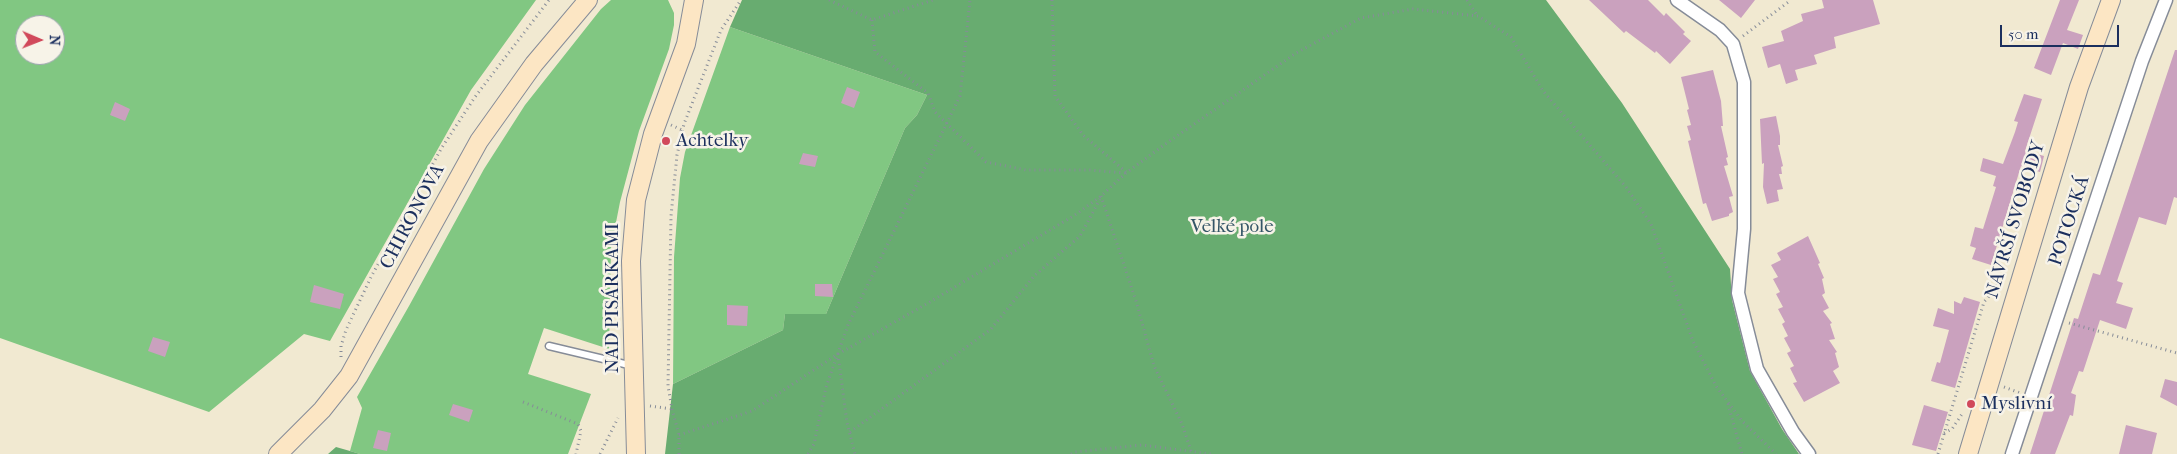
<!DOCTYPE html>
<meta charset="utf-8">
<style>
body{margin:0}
#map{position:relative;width:2177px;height:454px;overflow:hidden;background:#f1e9d1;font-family:"IM FELL French Canon",serif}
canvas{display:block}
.north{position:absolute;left:15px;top:15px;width:50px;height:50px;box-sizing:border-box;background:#f7f3e8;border:1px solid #9fa5b1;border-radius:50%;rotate:91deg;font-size:14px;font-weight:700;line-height:20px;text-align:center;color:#1b2f5e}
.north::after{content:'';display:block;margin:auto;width:18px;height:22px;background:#d1495b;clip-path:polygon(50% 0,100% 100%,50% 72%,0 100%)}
.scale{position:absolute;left:2000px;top:25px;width:119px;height:22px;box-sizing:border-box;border:2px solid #1b2f5e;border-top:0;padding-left:6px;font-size:15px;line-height:18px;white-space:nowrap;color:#1b2f5e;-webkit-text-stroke:4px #f7f3e8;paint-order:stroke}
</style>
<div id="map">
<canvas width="2177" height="454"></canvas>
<div class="north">N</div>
<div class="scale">50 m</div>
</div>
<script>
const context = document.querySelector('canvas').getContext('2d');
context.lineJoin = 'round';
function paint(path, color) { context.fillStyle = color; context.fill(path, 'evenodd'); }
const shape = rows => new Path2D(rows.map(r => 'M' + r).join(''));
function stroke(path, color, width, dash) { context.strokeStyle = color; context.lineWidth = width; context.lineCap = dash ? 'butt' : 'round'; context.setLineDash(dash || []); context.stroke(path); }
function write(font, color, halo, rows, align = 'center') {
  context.font = font + ' "IM FELL French Canon",serif'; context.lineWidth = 5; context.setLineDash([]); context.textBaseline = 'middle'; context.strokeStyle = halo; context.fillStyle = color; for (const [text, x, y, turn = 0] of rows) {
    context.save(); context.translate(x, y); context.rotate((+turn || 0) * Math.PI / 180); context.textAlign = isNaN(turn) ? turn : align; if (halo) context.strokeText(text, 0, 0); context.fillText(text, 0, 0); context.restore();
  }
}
const green = shape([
 [0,0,536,0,471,90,330,341,304,334,209,412,0,338],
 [25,25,55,25,55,55,25,55],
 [611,0,668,0,674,13,674,25,669,49,639,131,620,202,611,248,609,349,544,328,528,374,591,394,568,454,360,454,350,451,362,408,357,397,409,306,484,169,525,105,601,9],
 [730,27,927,95,917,115,905,128,826,314,785,314,783,330,673,384,674,257,680,178,685,152]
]);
const forest = shape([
 [742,0,1546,0,1622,103,1730,269,1732,300,1750,371,1782,429,1799,454,665,454,673,384,783,330,785,314,826,314,905,128,917,115,927,95,730,27],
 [336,447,350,451,360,454,328,454]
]);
const building = shape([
 [1589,0,1648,0,1664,16,1666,13,1685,32,1683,34,1691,41,1670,64,1656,51,1655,53,1626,31,1624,33],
 [1719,0,1755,0,1741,18],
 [1822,0,1873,0,1880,24,1834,37,1836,48,1814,55,1817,64,1795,70,1798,80,1786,84,1780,64,1768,68,1762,47,1784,41,1781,31,1803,21,1801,14,1824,8],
 [2060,0,2079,0,2067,30,2083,35,2078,49,2063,43,2051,75,2034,68],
 [2175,50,2177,50,2177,198,2174,197,2166,225,2139,217,2117,281,2123,283,2116,303,2133,308,2126,329,2100,320,2083,372,2079,371,2071,393,2076,395,2073,416,2070,415,2055,454,2030,454,2074,318,2078,319,2093,273,2100,275],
 [1713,70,1721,101,1723,126,1721,126,1728,157,1726,158,1728,165,1724,166,1733,196,1729,197,1733,212,1729,214,1729,216,1712,221,1706,203,1703,204,1688,141,1691,140,1687,126,1691,125,1687,110,1689,109,1681,77],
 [847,87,860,92,854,108,841,103],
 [2024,94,2042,99,2025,151,2044,156,2040,172,2021,166,1991,265,1972,259,1976,248,1970,246,1975,227,1983,229,1996,187,1993,186,1996,176,1980,171,1983,158,2003,164,2015,132,2018,122,2014,121],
 [115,102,130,109,125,121,110,115],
 [1776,116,1780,136,1780,145,1778,145,1783,166,1781,167,1782,174,1779,174,1783,189,1777,190,1779,201,1767,204,1763,187,1764,163,1762,164,1760,119],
 [803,153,818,156,815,167,799,164],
 [1808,236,1820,263,1818,264,1824,278,1822,279,1825,293,1822,295,1829,308,1823,311,1832,323,1830,324,1835,339,1829,340,1837,352,1835,353,1839,367,1833,371,1840,383,1804,402,1793,383,1797,382,1790,368,1794,366,1787,353,1791,351,1784,338,1788,336,1782,324,1785,322,1778,309,1783,307,1776,294,1780,292,1773,279,1778,277,1771,265,1781,260,1777,253],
 [815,284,832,284,833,297,815,296],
 [314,285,344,294,340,309,310,302],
 [1964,297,1980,302,1955,388,1931,381,1937,362,1940,363,1949,330,1933,326,1938,308,1954,314,1954,301,1961,304],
 [727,305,748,306,747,326,727,325],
 [153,337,170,342,165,357,148,351],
 [2165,379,2177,382,2177,406,2160,397],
 [453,404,473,410,469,422,449,415],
 [1924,405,1948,412,1936,451,1912,445],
 [2126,425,2157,433,2152,454,2119,454],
 [378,430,391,433,387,451,373,448]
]);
const path = shape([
 [829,0,872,20,933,0],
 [1052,0,1055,96,1083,135,1126,172],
 [1467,0,1477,15],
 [872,20,875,52,928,93,935,112,986,162,1026,170,1090,170,1125,173],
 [1743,36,1791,0],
 [671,125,682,130],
 [1101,196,1136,301,1154,366,1182,424,1192,454],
 [2069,323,2177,353],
 [838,354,847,423,855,454],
 [341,357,341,346,346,330,371,277,441,149,475,97,549,0],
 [2004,387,2020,393],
 [523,402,578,424,581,431,576,454],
 [1728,404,1742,454],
 [650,406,672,409],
 [850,432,991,329,1034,276,1080,236,1100,199],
 [1944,433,1952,429,1962,414],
 [679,435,752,411,838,354,923,306,1075,215,1101,196,1126,173,1164,145,1296,53,1361,18,1413,9,1478,16,1511,37,1543,91,1626,187,1651,224,1693,341,1716,386,1742,421,1776,454],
 [600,454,618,418],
 [679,454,679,435,672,409,668,386,671,216,677,155,684,124,721,30,741,0],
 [808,454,814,444,826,387,848,325,960,96,970,0],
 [1071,454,1075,452,1142,445,1211,454],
 [1938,454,1984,302,1992,293,2005,271]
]);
const lane = shape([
 [549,346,633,366]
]);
const street = shape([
 [1677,0,1720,30,1733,44,1744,82,1744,229,1738,293,1757,369,1793,432,1809,454],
 [2012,454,2142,61,2166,0]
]);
const secondary = shape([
 [278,454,322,410,349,376,479,141,534,64,588,0],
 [636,454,631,261,636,200,653,134,686,44,694,0],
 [1968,454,2079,87,2111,0]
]);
const markers = [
 [666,141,5,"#d1495b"],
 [1971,404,5,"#d1495b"]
];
const poiNames = [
 ["Achtelky",676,141],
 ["Myslivní",1981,404]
];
const streetNames = [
 ["CHIRONOVA",413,217,-62],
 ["NÁVRŠÍ SVOBODY",2016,220,-73],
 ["POTOCKÁ",2070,221,-72],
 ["NAD PISÁRKAMI",613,298,-90]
];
const parkNames = [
 ["Velké pole",1232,227]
];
paint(green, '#81c782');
paint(forest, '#68ac70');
paint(building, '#caa1be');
stroke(lane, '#868c98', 9);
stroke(street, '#868c98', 15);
stroke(secondary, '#868c98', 20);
stroke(path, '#868c98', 3, [1, 4]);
stroke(lane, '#fff', 6);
stroke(street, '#fff', 12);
stroke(secondary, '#fce6c4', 18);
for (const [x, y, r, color] of markers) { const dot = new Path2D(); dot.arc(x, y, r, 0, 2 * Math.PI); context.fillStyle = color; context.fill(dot); stroke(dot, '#f7f3e8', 2); }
write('19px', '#1b2f5e', '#f7f3e8', poiNames, 'left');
write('19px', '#1b2f5e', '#f7f3e8', streetNames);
write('19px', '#345567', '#f7f3e8', parkNames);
</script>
